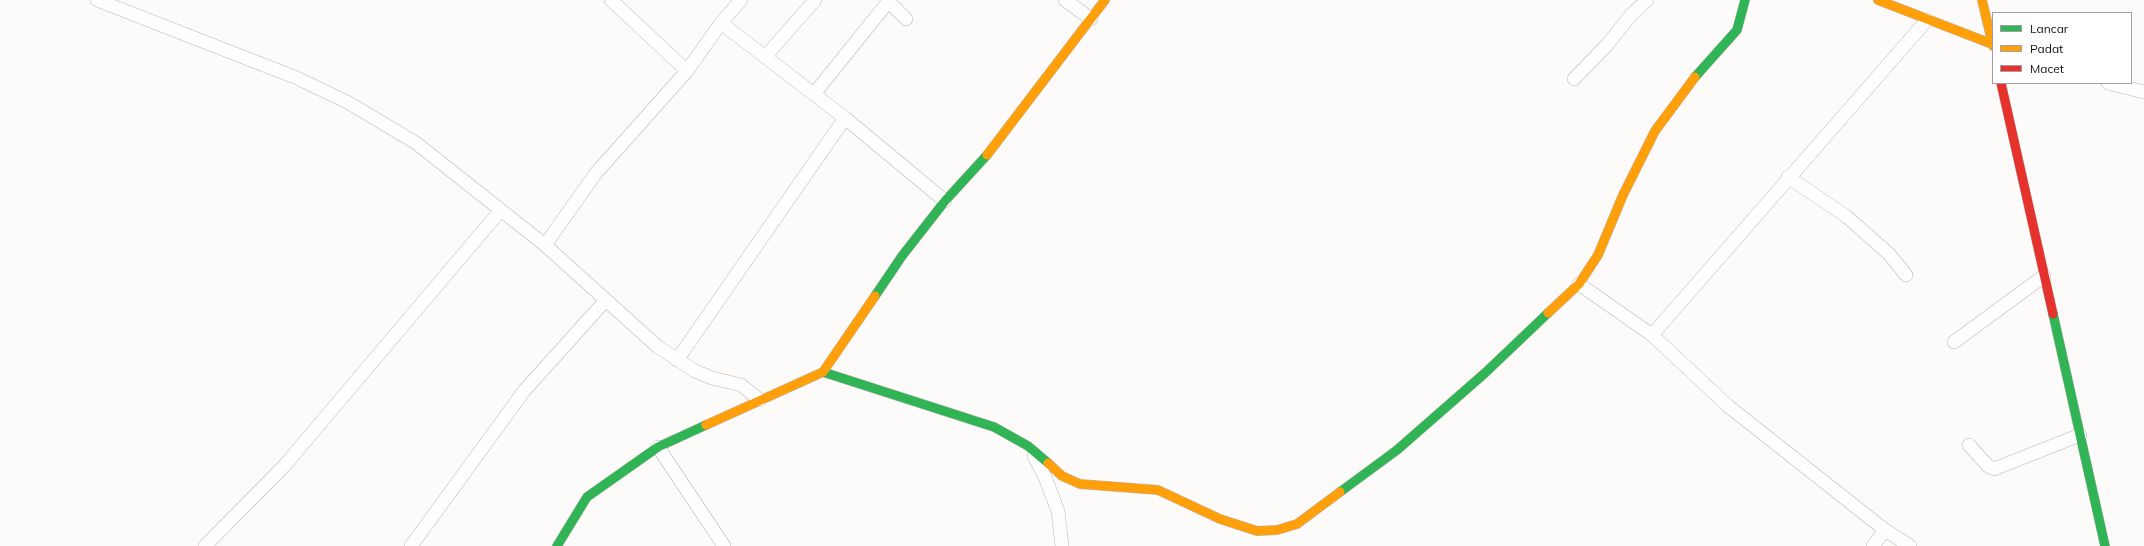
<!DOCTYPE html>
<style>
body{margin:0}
#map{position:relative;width:2144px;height:546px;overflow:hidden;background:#fdfbfa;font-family:Mulish,sans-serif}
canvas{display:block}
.legend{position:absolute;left:1992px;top:12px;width:140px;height:72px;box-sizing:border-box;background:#fff;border:1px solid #a19f9f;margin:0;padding:5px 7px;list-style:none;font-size:12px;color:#15100e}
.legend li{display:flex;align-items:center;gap:8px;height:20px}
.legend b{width:20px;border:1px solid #a19f9f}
</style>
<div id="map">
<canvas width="2144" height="546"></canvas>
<ul class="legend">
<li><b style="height:5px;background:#30b455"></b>Lancar</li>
<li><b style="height:5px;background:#ff9f0a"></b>Padat</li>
<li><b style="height:5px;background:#e5322d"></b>Macet</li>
</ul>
</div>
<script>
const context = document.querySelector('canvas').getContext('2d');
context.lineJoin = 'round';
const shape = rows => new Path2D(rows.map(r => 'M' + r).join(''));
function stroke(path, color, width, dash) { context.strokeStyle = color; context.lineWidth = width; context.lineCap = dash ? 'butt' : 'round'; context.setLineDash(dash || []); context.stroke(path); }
const street = shape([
 [97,0,297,78,349,103,416,143,545,245,658,347,695,371,712,378,741,385,760,400],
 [611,0,687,71],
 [741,0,721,23,845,118,945,201],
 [887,0,906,19],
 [1065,0,1091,19],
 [765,57,815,0],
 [1574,79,1607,45,1631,15,1647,0],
 [2108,83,2144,92],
 [814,94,888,2],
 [1788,177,1846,216,1889,254,1906,275],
 [545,245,596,173,687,71,721,23],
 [1579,284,1652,335,1927,20],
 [1652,335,1728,406,1885,530,1910,546],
 [1954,342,2044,276],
 [677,360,845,118],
 [1969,445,1988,466,1994,469,2080,435],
 [658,447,724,546],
 [1034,456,1045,477,1058,511,1062,546],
 [205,546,285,465,500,211],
 [411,546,524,391,605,301],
 [1873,546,1885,530]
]);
const fast = shape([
 [1695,77,1737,30,1745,0],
 [875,296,902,256,945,201,987,155],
 [2053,314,2105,546],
 [823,372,994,427,1028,446,1048,463],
 [1340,492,1397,450,1485,373,1548,313],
 [557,546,587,497,658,447,706,425]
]);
const slow = shape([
 [1878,0,1992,44],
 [1982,0,1993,46],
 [987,155,1105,0],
 [1548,313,1579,284,1598,255,1623,195,1655,131,1695,77],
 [706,425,823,372,875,296],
 [1048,463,1062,476,1080,484,1158,490,1220,519,1257,531,1277,530,1297,524,1340,492]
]);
const jam = shape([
 [2001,83,2053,314]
]);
stroke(street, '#bab7b5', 14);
stroke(fast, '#bab7b5', 10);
stroke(slow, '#bab7b5', 10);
stroke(jam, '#bab7b5', 10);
stroke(street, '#fffefe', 13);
stroke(fast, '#30b455', 9);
stroke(slow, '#ff9f0a', 9);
stroke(jam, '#e5322d', 9);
</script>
